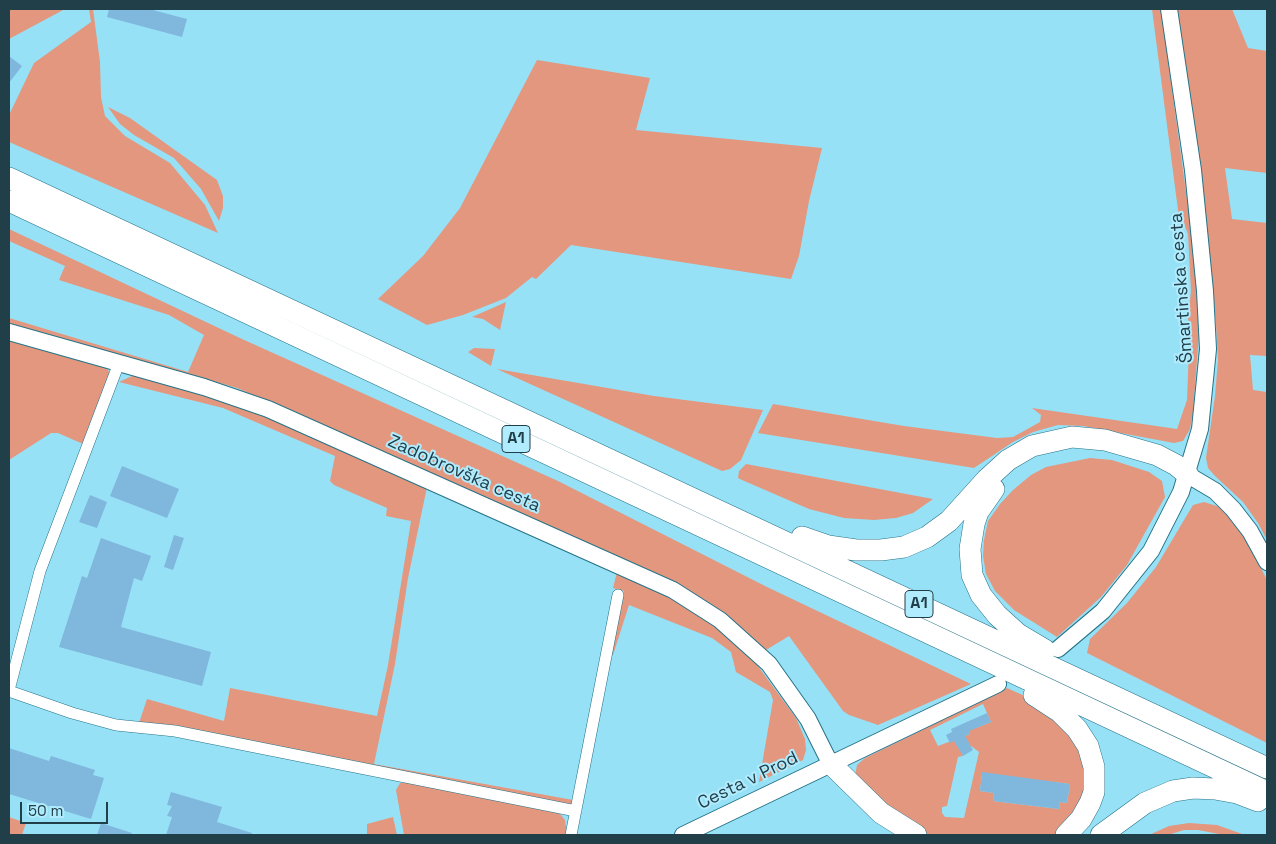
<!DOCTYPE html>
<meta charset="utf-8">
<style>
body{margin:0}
#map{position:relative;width:1276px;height:844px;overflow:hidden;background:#97e1f7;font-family:"Space Grotesk",sans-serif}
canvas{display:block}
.frame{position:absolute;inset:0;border:10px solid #203f48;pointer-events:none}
.scale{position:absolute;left:20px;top:802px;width:88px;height:22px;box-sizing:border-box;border:2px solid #203f48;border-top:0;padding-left:6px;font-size:15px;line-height:18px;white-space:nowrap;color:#203f48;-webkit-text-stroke:4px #b1ebfe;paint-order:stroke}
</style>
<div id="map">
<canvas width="1276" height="844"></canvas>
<div class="frame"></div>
<div class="scale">50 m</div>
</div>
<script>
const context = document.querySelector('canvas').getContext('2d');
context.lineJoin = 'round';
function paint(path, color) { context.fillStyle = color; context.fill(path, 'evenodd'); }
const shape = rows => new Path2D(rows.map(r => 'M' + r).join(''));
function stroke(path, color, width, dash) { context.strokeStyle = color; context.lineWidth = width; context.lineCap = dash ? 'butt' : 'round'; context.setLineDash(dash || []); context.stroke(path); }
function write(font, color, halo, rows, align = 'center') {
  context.font = font + ' "Space Grotesk",sans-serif'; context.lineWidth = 4; context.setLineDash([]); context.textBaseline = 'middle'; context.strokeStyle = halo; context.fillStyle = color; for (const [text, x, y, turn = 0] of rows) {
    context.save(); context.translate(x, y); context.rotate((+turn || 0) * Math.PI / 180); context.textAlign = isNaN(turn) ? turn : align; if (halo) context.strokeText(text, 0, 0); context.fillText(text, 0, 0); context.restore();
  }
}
const green = shape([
 [9,9,65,9,9,39],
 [89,9,93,9,100,62,101,97,105,116,125,136,170,163,205,205,218,233,9,142,9,115,34,63,91,22],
 [1152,9,1161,9,1195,258,1200,321,1193,412,1190,429,1183,441,1174,443,1083,426,1058,425,1033,432,1013,442,974,468,758,433,773,404,904,426,997,438,1013,437,1040,422,1041,415,1032,408,1177,429,1187,400,1190,322,1188,320,1191,291,1188,234,1183,221,1179,218],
 [1177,9,1232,9,1248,48,1267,51,1267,173,1225,168,1232,219,1267,223,1267,356,1250,355,1253,390,1267,392,1267,540,1258,523,1243,502,1215,476,1208,468,1206,458,1215,396,1218,360,1216,324,1208,236],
 [537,60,650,78,636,130,822,148,809,201,799,256,791,279,571,245,536,279,532,277,506,298,463,315,427,325,378,299,423,256,460,208],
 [108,107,130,118,217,180,223,196,223,208,219,221,201,189,174,158,134,135,120,124],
 [9,229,242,339,558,481,767,587,971,684,878,725,849,715,843,711,789,636,766,650,720,610,658,574,237,388,9,323,9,318,188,372,204,335,169,315,59,280,65,266,9,241],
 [506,302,500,330,483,319,472,317],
 [9,339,107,368,110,374,83,444,58,433,51,433,9,460],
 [474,348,495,349,491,366,468,352],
 [497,369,654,396,763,410,741,460,730,469,722,471],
 [132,376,141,376,244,407,427,487,408,578,395,664,374,764,573,800,570,806,139,723,147,699,224,721,230,688,377,716,388,665,411,521,386,516,387,508,334,485,330,481,335,456,223,408,119,382],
 [1090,458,1112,460,1149,472,1162,481,1165,497,1127,565,1101,597,1057,637,1014,610,995,591,986,574,983,556,984,540,988,521,1000,504,1013,490,1031,475,1046,467],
 [746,464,933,499,913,513,896,518,874,520,844,518,809,509,742,480,738,478,739,471],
 [1204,502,1220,507,1227,515,1246,539,1267,580,1267,743,1087,653,1090,639,1127,603,1156,567,1193,505],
 [617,572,655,589,695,610,749,654,796,718,805,739,806,750,803,760,759,782,773,700,770,692,736,672,731,652,712,638,629,605,613,655,610,655,624,591,613,588],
 [1007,688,1038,702,1078,739,1089,791,1060,833,1055,835,928,835,903,823,855,776,857,765,865,758],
 [983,704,991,722,976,728,972,720,965,723,970,734,938,746,930,730],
 [971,746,979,752,964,818,945,817,942,813,942,807,947,806,958,757,963,756,961,752],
 [982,773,1070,784,1067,803,1060,802,1059,809,993,801,994,793,980,791],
 [400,783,411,783,552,811,560,814,565,820,567,835,404,835,396,790],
 [9,817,26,823,22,835,9,835],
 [393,817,397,835,367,835,367,824],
 [1189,823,1217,825,1245,835,1224,835,1198,830,1184,830,1168,835,1149,835,1169,826]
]);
const building = shape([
 [109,9,149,9,187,19,182,37,107,17],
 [9,56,22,66,9,83],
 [122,466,179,489,167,518,110,496],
 [90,495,107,502,97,528,79,522],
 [174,535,184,538,173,570,164,567],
 [101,538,151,556,142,581,134,578,121,627,211,652,202,686,59,647,82,576,87,578],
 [987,713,991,722,969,731,970,734,965,736,973,750,963,756,954,741,950,743,946,735,952,732,951,729],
 [9,748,49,761,51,756,95,770,93,775,104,778,91,819,9,794],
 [982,772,1070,784,1067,803,1060,802,1059,809,993,801,994,793,980,791],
 [171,792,222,807,217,822,252,833,252,835,166,835,172,817,167,816,172,806,167,805],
 [101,823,132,833,131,835,97,835]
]);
const street = shape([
 [9,690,40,571,119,363],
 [9,691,72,713,116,725,175,731,576,811],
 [571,835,618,595]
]);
const secondary = shape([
 [9,332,204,387,268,409,673,590,720,620,769,664,808,719,830,763],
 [1188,475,1215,491,1233,509,1250,531,1267,562],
 [1058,649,1103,611,1151,551,1181,492,1200,429,1208,349,1205,291,1193,170,1169,9],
 [683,835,998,684]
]);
const highway = shape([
 [9,178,1267,768],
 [9,201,1267,792],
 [994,489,978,512,974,524,970,549,972,575,981,595,997,615,1018,634,1045,650],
 [802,537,828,546,856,550,881,550,904,547,927,537,949,521,986,480,1008,460,1032,446,1072,437,1105,440,1157,455,1176,465,1188,475],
 [1034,695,1060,712,1077,729,1088,746,1094,767,1094,792,1090,803,1081,819,1066,835],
 [830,763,881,813,916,835],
 [1101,835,1145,803,1173,791,1193,788,1215,789,1237,793,1258,801]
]);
const shields = [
 [516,439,28],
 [919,604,28]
];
const shieldNames = [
 ["A1",516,439],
 ["A1",919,604]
];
const streetNames = [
 ["Šmartinska cesta",1182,288,-94],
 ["Zadobrovška cesta",464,474,24],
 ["Cesta v Prod",748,781,-26]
];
paint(green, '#e3977e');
paint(building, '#80b7dd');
stroke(street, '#257387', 12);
stroke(secondary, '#257387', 18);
stroke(highway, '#257387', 22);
stroke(street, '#fff', 11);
stroke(secondary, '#fff', 16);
stroke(highway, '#fff', 21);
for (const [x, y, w] of shields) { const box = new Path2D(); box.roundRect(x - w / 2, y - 13.5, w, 27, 4); context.fillStyle = '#b1ebfe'; context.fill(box); stroke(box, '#203f48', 1); }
write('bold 16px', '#203f48', null, shieldNames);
write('18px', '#203f48', '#b1ebfe', streetNames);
</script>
